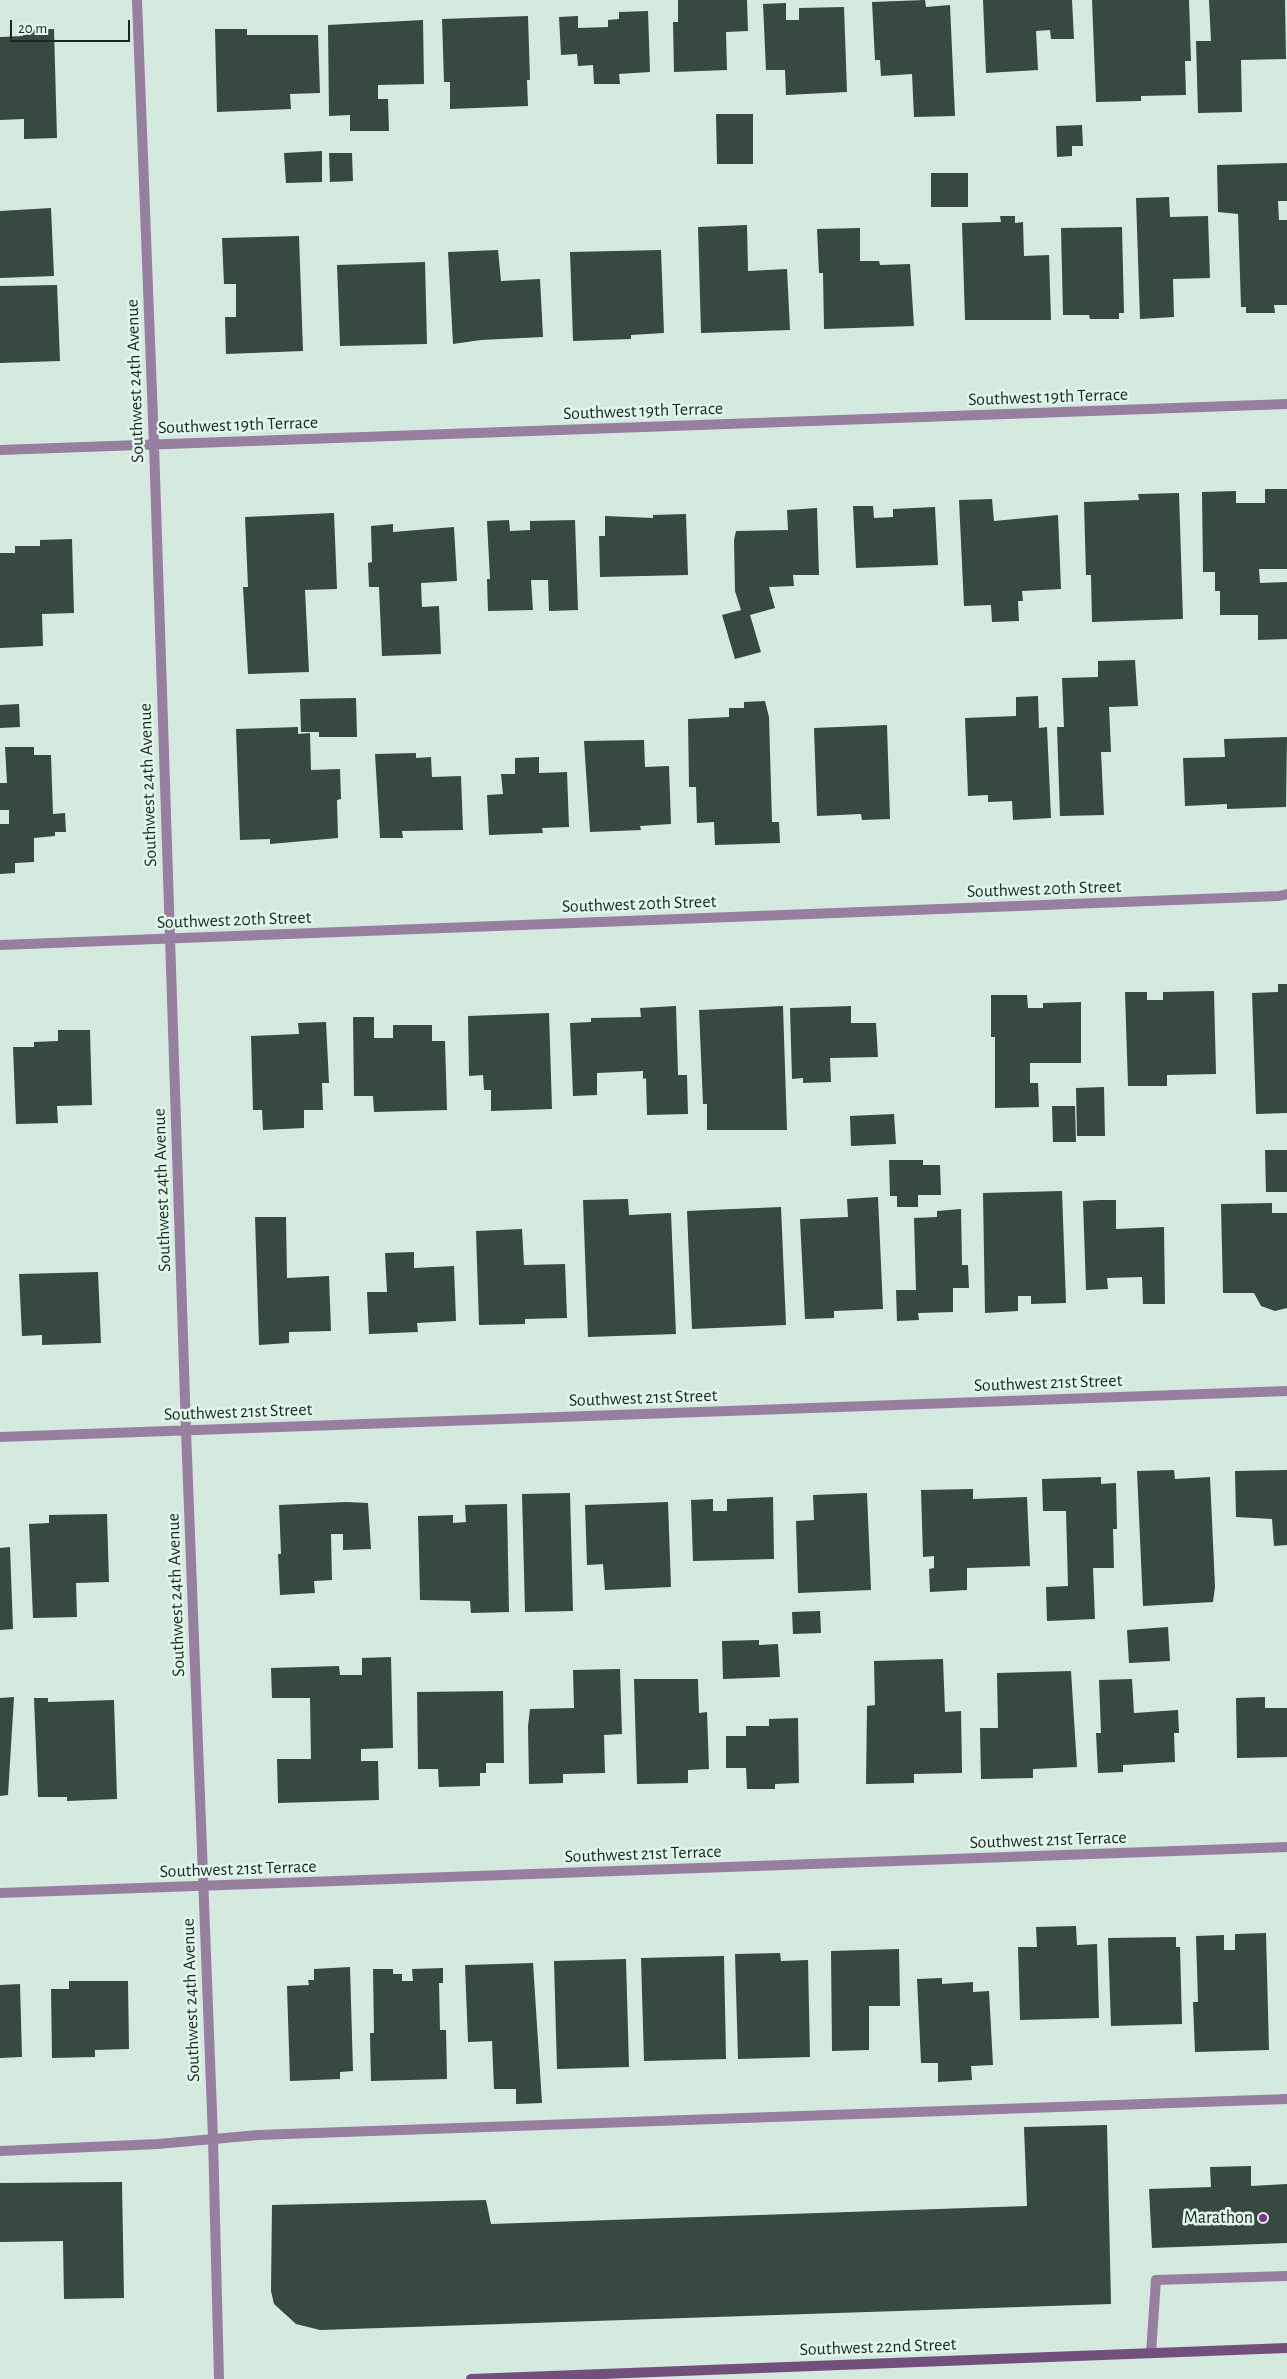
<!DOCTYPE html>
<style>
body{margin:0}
#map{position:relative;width:1287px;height:2379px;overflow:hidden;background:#d4eadf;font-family:"Alegreya Sans",sans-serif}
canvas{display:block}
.scale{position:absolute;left:10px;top:20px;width:120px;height:22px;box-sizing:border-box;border:2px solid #1e2622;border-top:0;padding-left:6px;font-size:15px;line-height:18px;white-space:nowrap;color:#1e2622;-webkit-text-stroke:4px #e1f7ec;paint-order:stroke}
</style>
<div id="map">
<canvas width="1287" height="2379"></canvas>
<div class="scale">20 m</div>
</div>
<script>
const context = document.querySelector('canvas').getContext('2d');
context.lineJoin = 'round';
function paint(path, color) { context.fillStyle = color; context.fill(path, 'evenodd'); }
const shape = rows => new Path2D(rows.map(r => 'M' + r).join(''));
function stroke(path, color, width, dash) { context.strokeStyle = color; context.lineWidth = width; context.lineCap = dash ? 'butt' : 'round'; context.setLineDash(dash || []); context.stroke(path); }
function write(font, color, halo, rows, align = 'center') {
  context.font = font + ' "Alegreya Sans",sans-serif'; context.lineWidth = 5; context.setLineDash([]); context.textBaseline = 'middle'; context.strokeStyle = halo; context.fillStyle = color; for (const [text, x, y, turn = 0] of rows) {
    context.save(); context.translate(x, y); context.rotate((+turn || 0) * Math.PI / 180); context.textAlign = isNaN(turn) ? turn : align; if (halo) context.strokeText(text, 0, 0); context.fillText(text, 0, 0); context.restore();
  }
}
const building = shape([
 [678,0,747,0,748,31,726,32,727,70,674,72,673,22,678,22],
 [925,0,926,7,950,5,955,116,914,117,912,74,881,76,880,60,875,60,872,2],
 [983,0,1072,0,1074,39,1051,39,1050,30,1036,31,1038,70,986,73],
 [1092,0,1189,0,1191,61,1185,61,1186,95,1141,96,1141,101,1096,102],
 [1209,0,1285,0,1286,59,1241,60,1242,112,1198,113,1196,41,1211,41],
 [786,3,786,20,799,20,799,8,844,7,847,92,786,95,785,70,766,70,763,4],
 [648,11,650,72,619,74,620,84,594,84,593,65,578,66,577,54,561,55,559,17,578,16,578,28,608,27,608,20,619,19,619,12],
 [528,16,530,80,527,80,528,106,450,109,450,82,444,82,442,19],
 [423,20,424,84,378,85,378,99,388,99,389,131,350,131,350,115,329,116,328,25],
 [54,29,57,138,24,139,24,119,0,120,0,37,23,36,23,30],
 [215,29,247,29,247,35,318,35,320,93,290,94,291,109,217,112],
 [716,114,753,114,753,164,717,164],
 [1082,125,1083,146,1072,146,1072,156,1057,157,1056,126],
 [322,151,322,182,286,183,284,153],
 [329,153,352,153,353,181,330,182],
 [1287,163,1287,201,1278,201,1279,220,1287,220,1287,305,1274,305,1275,313,1246,313,1246,307,1241,307,1238,214,1218,212,1217,165],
 [931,173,968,173,968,207,931,207],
 [1169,197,1170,217,1208,216,1210,278,1173,279,1174,317,1140,319,1136,198],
 [51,208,54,276,0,278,0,211],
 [1000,216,1015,216,1015,223,1023,222,1024,256,1049,255,1051,320,965,320,962,223,1001,222],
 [747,225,748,271,787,269,790,330,701,333,698,227],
 [1122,227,1124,313,1119,313,1119,319,1090,319,1089,315,1063,315,1061,228],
 [860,228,860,261,879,261,880,265,910,264,914,326,824,329,823,273,819,273,817,229],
 [299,236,303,351,226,354,225,317,236,317,236,284,224,284,222,238],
 [498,250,501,281,540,279,543,337,481,340,453,344,448,252],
 [661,250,664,333,631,335,631,339,573,341,570,252],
 [425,262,427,344,340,346,337,265],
 [57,285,60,361,0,363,0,286],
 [1265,489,1287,489,1287,569,1259,569,1260,583,1287,582,1287,639,1258,640,1258,615,1220,615,1220,591,1215,591,1215,572,1203,572,1202,492,1236,491,1236,503,1265,503],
 [1179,493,1183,619,1092,622,1091,575,1086,575,1084,502,1139,500,1138,494],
 [992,499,994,521,1058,515,1061,589,1022,591,1023,601,1018,601,1019,621,992,622,991,605,964,606,959,500],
 [853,506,873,506,874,518,893,517,893,509,935,507,938,565,856,568],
 [817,508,819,575,793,575,794,586,769,587,775,608,750,615,761,652,735,659,722,615,741,610,735,591,734,540,736,531,788,530,787,510],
 [334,513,337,589,305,590,309,672,248,674,243,587,248,587,245,517],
 [686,514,688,575,600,577,599,536,605,536,605,516,653,518,653,515],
 [509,520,510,531,530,530,530,521,575,520,578,610,549,611,548,580,531,580,533,610,488,611,487,579,490,579,487,521],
 [393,524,393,532,454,527,457,581,421,583,422,607,439,606,441,654,382,656,379,587,369,587,368,563,372,562,371,526],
 [72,539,74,613,42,614,43,646,0,648,0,553,15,553,15,546,40,546,40,540],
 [1135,660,1138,706,1109,707,1111,752,1101,752,1104,815,1060,816,1057,727,1064,727,1062,678,1098,677,1098,661],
 [1038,696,1039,728,1047,727,1051,818,1013,820,1012,801,988,802,988,795,968,796,965,718,1016,716,1016,697],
 [356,698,357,737,319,737,319,732,301,732,300,699],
 [765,701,769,717,772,822,779,822,780,843,715,845,714,822,697,823,696,787,689,787,688,719,729,717,729,708,744,708,744,702],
 [19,704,20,727,0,728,0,705],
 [887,725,890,819,862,820,861,814,817,816,814,728],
 [298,727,298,734,310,733,311,770,340,769,341,799,337,800,338,838,270,844,270,839,240,840,236,729],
 [1287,737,1286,807,1227,809,1227,804,1185,806,1183,758,1225,757,1224,739],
 [644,740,645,767,669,766,671,824,640,826,641,830,590,832,584,741],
 [5,747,34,747,34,755,51,755,53,814,65,813,66,832,55,832,55,836,34,838,34,862,15,863,15,873,0,874,0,824,9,824,9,810,0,810,0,783,7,783],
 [416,753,416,758,431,757,432,777,461,776,463,830,402,831,403,838,380,838,375,754],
 [539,757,539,773,567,772,569,827,542,828,543,833,489,835,487,795,503,794,501,774,515,774,515,758],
 [1278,984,1287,984,1287,1113,1256,1114,1252,993,1278,992],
 [1214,991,1216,1074,1167,1075,1167,1086,1128,1086,1125,992,1147,992,1147,1000,1163,1000,1163,992],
 [991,995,1027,995,1028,1008,1043,1008,1043,1003,1081,1002,1081,1063,1030,1063,1030,1083,1038,1083,1039,1107,995,1108,995,1037,991,1037],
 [676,1006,678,1075,687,1075,688,1114,647,1115,646,1078,643,1079,643,1071,597,1073,597,1095,573,1096,570,1023,591,1022,591,1018,641,1017,640,1008],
 [783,1006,787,1130,707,1130,707,1104,703,1104,699,1010],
 [851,1006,851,1023,876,1023,878,1057,830,1058,831,1082,803,1083,803,1078,792,1079,790,1008],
 [549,1013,552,1109,491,1111,491,1090,484,1090,483,1075,469,1076,468,1016],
 [353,1017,374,1017,374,1038,393,1038,393,1025,432,1025,432,1041,445,1041,447,1110,374,1112,373,1096,354,1096],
 [326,1022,329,1083,322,1083,323,1110,304,1110,304,1128,263,1130,262,1110,253,1110,251,1036,299,1034,298,1023],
 [58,1030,90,1030,92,1105,57,1106,58,1123,16,1124,13,1047,34,1047,34,1042,58,1041],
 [1104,1087,1105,1136,1077,1136,1076,1088],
 [1052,1106,1075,1106,1076,1142,1053,1142],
 [894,1114,896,1144,851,1146,850,1116],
 [1265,1150,1287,1150,1287,1192,1266,1192],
 [889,1160,923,1160,923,1165,940,1165,941,1195,918,1195,918,1207,897,1207,897,1196,890,1196],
 [1062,1191,1066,1303,1031,1304,1031,1296,1018,1296,1018,1311,985,1313,983,1193],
 [878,1197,883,1309,834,1311,834,1318,805,1319,800,1219,848,1217,847,1199],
 [628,1199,629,1215,671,1213,676,1334,588,1337,583,1200],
 [1099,1200,1116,1200,1116,1229,1164,1227,1165,1304,1143,1304,1142,1277,1107,1278,1108,1289,1086,1290,1083,1201],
 [1272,1203,1272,1213,1287,1213,1287,1308,1275,1311,1261,1306,1254,1293,1223,1293,1221,1204],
 [781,1207,786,1325,692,1329,687,1211],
 [961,1209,962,1265,968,1265,969,1288,953,1288,953,1312,918,1313,919,1320,897,1321,896,1290,916,1290,914,1218,937,1217,937,1211],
 [255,1217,286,1217,287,1278,329,1276,331,1331,289,1332,289,1343,259,1345],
 [522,1229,524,1265,565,1264,567,1318,525,1319,525,1324,479,1325,476,1231],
 [414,1252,414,1268,454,1266,456,1321,417,1323,418,1332,369,1334,367,1292,387,1292,385,1253],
 [98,1272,101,1343,42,1345,42,1335,22,1336,19,1274],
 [1174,1470,1175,1479,1210,1477,1215,1587,1213,1602,1143,1606,1137,1471],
 [1287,1470,1287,1545,1274,1546,1272,1519,1236,1517,1235,1471],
 [1101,1477,1101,1484,1116,1483,1117,1529,1113,1529,1114,1568,1093,1568,1095,1619,1047,1621,1046,1587,1068,1586,1066,1511,1043,1511,1042,1479],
 [973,1489,973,1499,1027,1497,1030,1566,967,1568,967,1590,930,1592,929,1569,934,1568,934,1556,923,1557,921,1490],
 [570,1493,573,1611,525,1612,522,1494],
 [867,1493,871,1590,798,1593,796,1521,814,1520,813,1495],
 [773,1497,774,1559,693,1561,691,1500,713,1499,713,1511,727,1511,727,1499],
 [346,1502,368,1503,371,1549,343,1550,343,1534,331,1534,332,1580,314,1581,315,1593,280,1595,278,1554,281,1554,279,1505],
 [668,1502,671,1587,605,1590,603,1564,587,1565,585,1505],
 [507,1504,509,1612,471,1613,470,1601,420,1600,418,1516,453,1515,453,1523,466,1522,465,1505],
 [107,1514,109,1582,76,1583,77,1617,33,1618,29,1524,49,1523,49,1515],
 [10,1547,13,1629,0,1630,0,1548],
 [820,1611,821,1633,793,1634,792,1612],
 [1168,1627,1170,1661,1129,1663,1127,1630],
 [759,1640,759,1645,778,1644,780,1677,723,1679,722,1641],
 [391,1657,393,1748,361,1749,361,1761,378,1761,379,1800,278,1803,277,1759,311,1759,310,1698,272,1698,271,1668,339,1666,340,1675,362,1675,362,1658],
 [943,1659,945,1712,961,1711,962,1773,914,1774,914,1783,866,1784,867,1706,875,1705,874,1661],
 [620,1669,622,1734,604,1735,605,1773,563,1774,563,1783,529,1784,528,1726,530,1709,574,1708,573,1670],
 [1071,1671,1077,1767,1033,1769,1033,1778,981,1779,980,1728,998,1728,997,1673],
 [634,1679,698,1679,699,1713,707,1712,709,1769,688,1770,688,1783,637,1784],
 [1132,1679,1134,1713,1178,1710,1179,1733,1174,1733,1175,1762,1123,1765,1123,1772,1098,1773,1096,1733,1101,1733,1099,1680],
 [503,1691,504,1763,486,1763,486,1773,480,1773,480,1786,439,1787,438,1769,418,1769,417,1692],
 [14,1697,8,1795,0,1796,0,1698],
 [1265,1697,1265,1708,1287,1708,1287,1757,1237,1758,1236,1698],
 [34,1698,48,1698,48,1702,114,1700,117,1799,67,1801,67,1797,38,1797],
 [798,1718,799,1783,775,1784,775,1789,747,1789,746,1768,726,1768,726,1736,746,1736,746,1726,769,1726,769,1719],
 [1076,1926,1077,1945,1097,1944,1099,2018,1020,2020,1018,1947,1037,1947,1036,1927],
 [1266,1933,1269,2050,1195,2052,1193,2002,1198,2002,1196,1936,1224,1935,1224,1950,1235,1950,1235,1934],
 [1176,1937,1176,1947,1180,1947,1182,2024,1111,2026,1108,1938],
 [899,1949,900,2006,869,2006,869,2050,832,2051,831,1951],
 [780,1953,781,1961,808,1960,810,2057,738,2059,735,1954],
 [724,1956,726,2059,644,2061,641,1958],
 [626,1959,629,2067,557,2069,554,1961],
 [533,1963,542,2103,516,2104,516,2089,494,2089,492,2041,468,2042,465,1965],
 [350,1967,353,2071,340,2072,340,2079,290,2081,287,1986,309,1985,308,1980,314,1980,314,1969],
 [443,1968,443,1983,439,1983,440,2030,446,2030,447,2079,371,2081,370,2033,374,2033,373,1969,393,1969,393,1974,402,1974,402,1981,413,1981,412,1969],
 [942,1978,942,1984,973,1982,973,1992,989,1991,993,2065,971,2066,972,2080,938,2082,938,2063,921,2063,917,1979],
 [69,1981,128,1981,129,2049,95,2050,95,2057,52,2058,51,1989,69,1989],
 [20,1984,22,2057,0,2058,0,1985],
 [1107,2125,1111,2304,320,2330,296,2324,274,2304,271,2291,272,2205,486,2200,491,2224,1027,2206,1024,2127],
 [1251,2166,1251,2186,1287,2184,1287,2243,1152,2248,1149,2189,1211,2187,1210,2167],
 [122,2182,124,2298,64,2299,63,2241,0,2242,0,2183]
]);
const lane = shape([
 [0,2151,158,2144,258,2135,1287,2099],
 [1151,2353,1156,2280,1287,2276]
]);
const street = shape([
 [137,0,154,445,186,1430,213,2138,219,2379],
 [0,450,1287,404],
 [0,945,1279,896,1287,894],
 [0,1437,1287,1391],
 [0,1893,1287,1847]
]);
const secondary = shape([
 [471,2379,1287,2348]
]);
const markers = [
 [1263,2218,5,"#862f9c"]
];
const streetNames = [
 ["Southwest 24th Avenue",135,381,-92],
 ["Southwest 19th Terrace",1048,397,-2],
 ["Southwest 19th Terrace",643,411,-2],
 ["Southwest 19th Terrace",238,425,-2],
 ["Southwest 24th Avenue",148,785,-92],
 ["Southwest 20th Street",1044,889,-2],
 ["Southwest 20th Street",639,904,-2],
 ["Southwest 20th Street",234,920,-2],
 ["Southwest 24th Avenue",162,1190,-92],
 ["Southwest 21st Street",1048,1383,-2],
 ["Southwest 21st Street",643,1398,-2],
 ["Southwest 21st Street",238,1412,-2],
 ["Southwest 24th Avenue",176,1595,-92],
 ["Southwest 21st Terrace",1048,1840,-2],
 ["Southwest 21st Terrace",643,1854,-2],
 ["Southwest 21st Terrace",238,1869,-2],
 ["Southwest 24th Avenue",191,2000,-92],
 ["Southwest 22nd Street",878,2347,-2]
];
const poiNames = [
 ["Marathon",1253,2218]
];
paint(building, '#374940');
stroke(lane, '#987f9f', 10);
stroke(street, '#987f9f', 10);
stroke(secondary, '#734f7d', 10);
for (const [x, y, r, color] of markers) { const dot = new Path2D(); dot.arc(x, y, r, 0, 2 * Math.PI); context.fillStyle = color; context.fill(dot); stroke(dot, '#e1f7ec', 2); }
write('18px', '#1e2622', '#e1f7ec', streetNames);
write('18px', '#1e2622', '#e1f7ec', poiNames, 'right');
</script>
